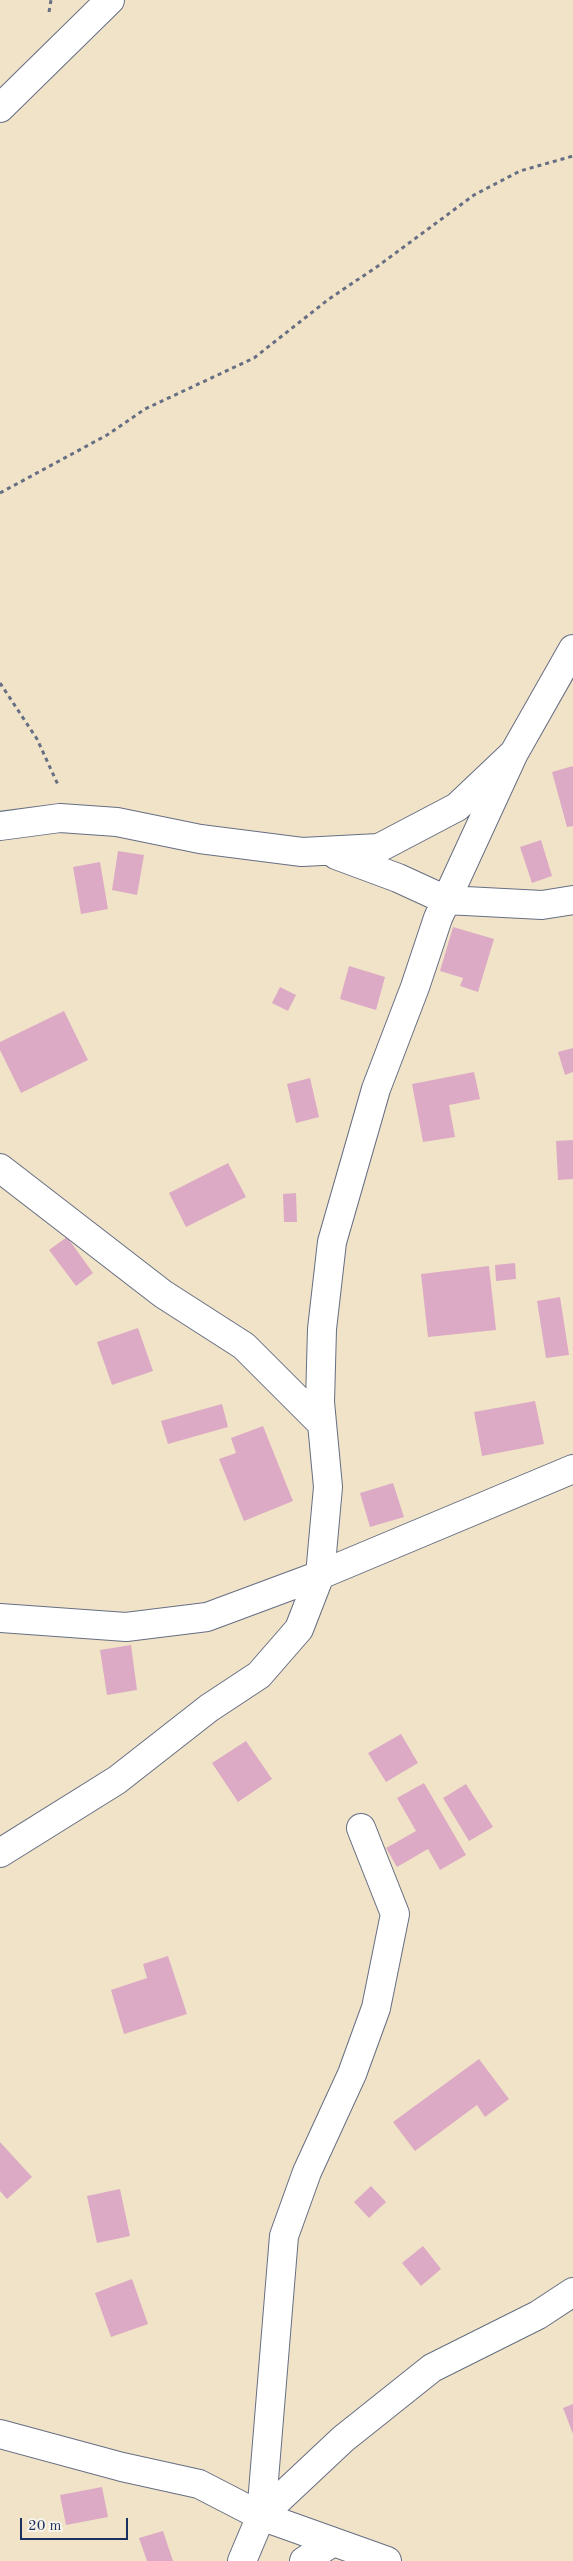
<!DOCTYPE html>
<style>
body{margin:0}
#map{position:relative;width:573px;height:2561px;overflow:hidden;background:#f1e3c7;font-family:"Old Standard TT",serif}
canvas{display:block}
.scale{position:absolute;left:20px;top:2518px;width:108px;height:22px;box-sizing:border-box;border:2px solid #1b2f5e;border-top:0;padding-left:6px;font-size:15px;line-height:18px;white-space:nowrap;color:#1b2f5e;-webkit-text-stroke:4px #f7f3e8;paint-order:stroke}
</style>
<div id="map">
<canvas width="573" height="2561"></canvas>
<div class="scale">20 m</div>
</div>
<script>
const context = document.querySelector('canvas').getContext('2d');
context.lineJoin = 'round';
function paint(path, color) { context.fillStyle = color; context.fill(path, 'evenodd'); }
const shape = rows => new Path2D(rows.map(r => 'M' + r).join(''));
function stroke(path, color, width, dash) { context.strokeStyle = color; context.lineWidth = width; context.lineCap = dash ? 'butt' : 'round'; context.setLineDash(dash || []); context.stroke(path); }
const building = shape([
 [573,766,573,826,567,827,552,772],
 [541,840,552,876,532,883,520,847],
 [118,851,144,855,137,895,112,890],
 [100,862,108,909,81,914,73,867],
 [453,927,494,939,478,992,460,986,463,978,440,971],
 [349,966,385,977,376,1010,340,999],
 [280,987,296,995,288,1011,272,1003],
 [64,1011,88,1060,21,1093,0,1050,0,1042],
 [573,1048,573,1072,565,1075,558,1052],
 [474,1072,480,1099,449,1105,455,1137,423,1142,412,1084],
 [310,1078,319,1117,296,1123,287,1084],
 [573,1140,573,1179,558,1180,556,1141],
 [228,1163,246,1197,186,1227,169,1193],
 [296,1193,297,1222,284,1222,283,1194],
 [67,1237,93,1273,76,1286,49,1250],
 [515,1263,516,1279,496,1281,495,1265],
 [489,1266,496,1330,428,1337,421,1274],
 [560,1297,569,1355,546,1358,537,1301],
 [138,1328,153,1371,112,1385,97,1342],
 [535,1401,544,1444,482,1456,474,1412],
 [222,1404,228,1427,168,1444,161,1421],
 [263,1426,293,1501,244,1521,219,1459,236,1453,231,1438],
 [393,1483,404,1517,370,1527,360,1493],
 [131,1645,137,1690,107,1695,100,1650],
 [401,1734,418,1763,386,1782,368,1753],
 [246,1741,272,1779,238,1802,212,1763],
 [424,1783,466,1855,440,1870,428,1849,397,1867,386,1848,416,1831,397,1798],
 [466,1784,493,1827,469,1841,443,1798],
 [168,1956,187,2014,124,2034,111,1990,147,1978,143,1964],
 [479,2059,509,2099,485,2117,477,2105,415,2151,393,2122],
 [0,2142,32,2177,7,2199,0,2191],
 [371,2186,386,2202,369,2218,354,2202],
 [120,2189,130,2236,97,2243,87,2196],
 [423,2246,441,2269,421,2286,402,2263],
 [132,2279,148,2324,111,2337,95,2293],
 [573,2404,573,2434,563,2408],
 [102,2487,108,2517,66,2525,60,2495],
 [163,2531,173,2561,147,2561,139,2538]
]);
const path = shape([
 [49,12,51,0],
 [0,493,107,435,145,409,254,358,329,299,378,266,474,195,520,171,573,156],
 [0,683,37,739,59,787]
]);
const minor = shape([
 [0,108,110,0],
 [0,826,60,818,117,822,200,839,302,852,379,848,457,807,514,753,573,649],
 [336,855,398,878,446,900,542,905,573,900],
 [0,1168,163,1294,244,1346,322,1424],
 [0,1618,126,1627,207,1617,320,1575,573,1469],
 [0,1853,117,1780,209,1708,259,1675,299,1629,320,1575,328,1487,320,1402,322,1329,332,1242,376,1089,415,987,438,918,514,753],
 [0,2434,122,2467,199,2484,261,2516,387,2561],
 [261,2516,343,2439,432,2368,538,2315,573,2292],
 [242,2561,261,2516,284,2236,307,2172,352,2074,376,2008,395,1914,361,1828],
 [304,2561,333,2542]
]);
paint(building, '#dcaac5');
stroke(minor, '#666e83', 30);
stroke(path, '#666e83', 3, [4, 4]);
stroke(minor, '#fff', 28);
</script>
